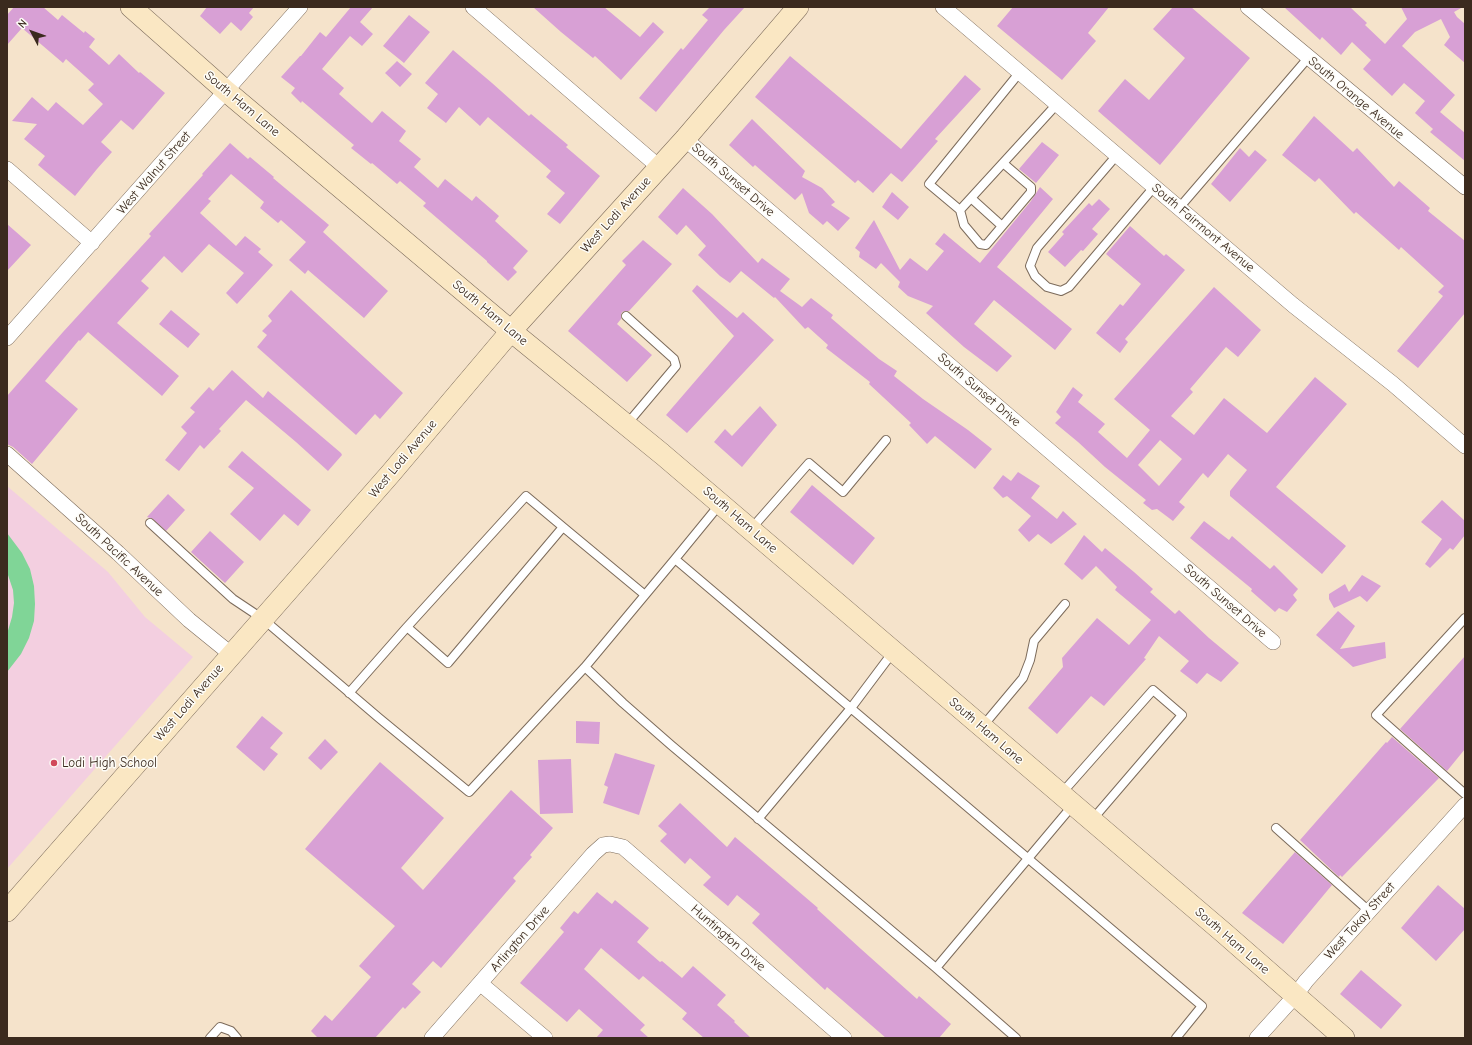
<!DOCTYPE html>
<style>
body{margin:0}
#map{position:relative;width:1472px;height:1045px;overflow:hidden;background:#f5e3cb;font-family:"Comic Neue",sans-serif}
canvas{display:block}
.frame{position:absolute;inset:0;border:8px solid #3b2a1e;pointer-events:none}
.north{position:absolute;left:12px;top:12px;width:40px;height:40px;-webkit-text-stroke:3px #fdfcf7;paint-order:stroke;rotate:311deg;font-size:11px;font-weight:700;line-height:16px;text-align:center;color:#3b2a1e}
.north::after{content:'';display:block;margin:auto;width:14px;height:18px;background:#3b2a1e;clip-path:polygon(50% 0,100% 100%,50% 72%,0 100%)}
</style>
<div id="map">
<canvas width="1472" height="1045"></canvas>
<div class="frame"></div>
<div class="north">N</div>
</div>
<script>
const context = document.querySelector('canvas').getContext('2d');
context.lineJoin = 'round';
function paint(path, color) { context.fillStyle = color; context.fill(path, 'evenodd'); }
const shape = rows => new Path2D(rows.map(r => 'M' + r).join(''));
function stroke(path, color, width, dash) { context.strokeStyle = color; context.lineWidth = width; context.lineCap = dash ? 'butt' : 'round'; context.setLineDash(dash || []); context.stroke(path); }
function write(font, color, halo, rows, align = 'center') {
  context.font = font + ' "Comic Neue",sans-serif'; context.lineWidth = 3; context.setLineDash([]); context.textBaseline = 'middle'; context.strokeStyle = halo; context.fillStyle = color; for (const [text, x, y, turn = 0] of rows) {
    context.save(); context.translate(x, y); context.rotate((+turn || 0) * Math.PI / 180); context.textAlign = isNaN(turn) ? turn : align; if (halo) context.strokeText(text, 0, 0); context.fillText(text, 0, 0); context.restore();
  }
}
const built = shape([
 [7,486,108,572,145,617,193,657,7,869]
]);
const green = shape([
 [7,533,22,553,30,569,34,586,35,604,34,621,29,638,21,654,7,672,7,634,12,617,14,603,13,590,7,572]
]);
const building = shape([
 [14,7,43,7,58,20,62,15,84,33,85,31,95,39,89,47,109,65,119,54,139,73,140,72,165,93,133,130,121,120,101,142,112,152,97,169,75,196,38,165,45,156,24,139,37,124,12,121,32,97,48,111,56,102,83,125,103,104,88,90,94,84,66,59,63,63,22,28,7,45,7,15],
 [207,7,254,7,249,13,253,17,241,31,231,22,220,34,200,16],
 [351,7,373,7,360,22,373,34,362,46,350,36,322,69,344,88,339,94,372,123,382,111,406,131,399,141,421,159,414,167,438,188,445,179,472,201,476,196,499,216,495,221,528,251,513,268,517,272,508,281,487,262,487,261,423,206,426,203,400,181,397,184,372,163,371,164,351,148,354,145,302,101,301,103,291,93,295,88,281,77,300,56,301,56,320,32,326,37],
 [533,7,604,7,640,37,653,22,664,32,621,80,595,56,593,58,561,32],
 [710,7,745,7,724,30,656,112,639,98,681,48,683,50,708,20,702,15],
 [1013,7,1109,7,1088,33,1096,41,1062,80,997,26],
 [1173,7,1191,7,1250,58,1160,165,1098,111,1125,79,1149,100,1185,58,1153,29],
 [1284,7,1350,7,1367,23,1365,25,1385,44,1407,19,1401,7,1463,7,1454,12,1457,17,1465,24,1465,63,1444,45,1450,37,1441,19,1415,32,1402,46,1455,95,1440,112,1465,133,1465,161,1430,132,1433,129,1415,113,1425,101,1404,83,1392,96,1363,69,1371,60,1352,42,1341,55,1322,37,1320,40],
 [409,15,430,32,404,63,383,46],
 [453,50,492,83,529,116,531,114,568,145,566,147,600,176,560,224,547,214,565,193,546,177,551,171,488,117,480,126,459,107,446,123,427,108,438,94,425,83],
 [790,56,901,149,965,75,981,89,935,139,938,141,902,182,891,173,873,193,858,180,855,183,755,97],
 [397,61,412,74,400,87,385,73],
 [1314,116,1353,152,1357,148,1394,187,1399,181,1430,208,1428,211,1465,241,1465,313,1418,368,1397,351,1443,296,1438,292,1444,286,1401,247,1399,250,1356,212,1354,214,1319,178,1315,182,1282,155],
 [752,119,805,171,802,177,822,188,835,202,831,205,850,218,838,231,827,221,823,225,809,213,802,193,795,200,755,165,753,167,729,145],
 [1042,142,1059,155,1036,183,1019,169],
 [230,143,248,159,250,157,274,177,273,178,329,225,323,232,388,291,364,318,308,270,305,274,289,260,306,242,281,220,278,223,260,208,264,202,231,174,208,199,211,201,200,213,236,246,245,236,261,249,258,252,273,265,237,304,226,293,244,273,209,244,182,273,164,256,141,281,149,288,117,323,179,376,162,396,88,332,80,341,79,340,45,381,78,409,32,464,13,447,7,444,7,396,63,332,151,236,149,234,203,175,202,174],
 [1240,148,1249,157,1255,150,1267,160,1230,202,1211,184],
 [1040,187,1053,199,997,267,1072,329,1055,350,994,300,974,324,1012,356,997,372,964,347,926,313,933,306,908,296,898,287,900,282,881,263,876,269,859,257,860,252,855,248,874,220,900,270,910,258,927,271,944,251,935,244,944,233,980,263,1031,201],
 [683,188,712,214,758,263,762,258,790,279,780,291,802,307,811,298,833,315,831,318,879,359,897,371,894,376,923,399,968,430,992,449,975,469,935,436,927,444,909,425,911,423,869,384,870,382,826,348,828,345,808,327,805,329,775,297,774,298,741,271,730,283,720,276,698,255,706,246,686,225,677,235,658,217],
 [892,192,909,207,898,220,882,207],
 [1099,199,1110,209,1092,229,1098,234,1083,251,1081,250,1065,267,1048,252,1064,234,1062,232,1089,203,1092,206],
 [7,224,31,245,7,271],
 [1130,226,1164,256,1166,254,1185,270,1125,339,1128,342,1120,353,1096,333,1120,304,1123,306,1141,284,1106,254],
 [643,240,672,264,629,311,625,311,622,312,621,315,621,319,617,324,652,355,627,382,568,331,626,265,622,261],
 [697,285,737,318,743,312,774,340,687,433,666,415,734,336,692,291],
 [1214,287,1261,330,1238,357,1226,347,1190,389,1193,392,1171,416,1194,435,1224,398,1267,433,1315,377,1347,404,1276,487,1346,546,1322,574,1230,496,1230,491,1247,470,1228,454,1208,478,1203,473,1179,502,1185,507,1173,521,1157,509,1152,510,1143,503,1146,500,1105,467,1078,442,1055,423,1061,417,1056,412,1073,387,1083,395,1078,402,1105,424,1098,432,1127,458,1150,430,1114,399],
 [1160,440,1182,459,1159,486,1138,465],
 [291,290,403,393,380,419,375,414,356,435,257,347,267,335,262,331,272,321,268,316],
 [171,310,200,334,188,348,159,324],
 [232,370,263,398,268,391,341,453,342,455,328,471,296,442,246,400,219,429,221,431,204,449,200,445,179,471,165,460,187,433,181,427,195,412,190,408,209,387,213,391],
 [760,406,777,425,742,467,714,442,725,429,732,436],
 [242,451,311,510,298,526,284,514,260,541,230,514,254,488,228,467],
 [1018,472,1040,486,1031,498,1057,519,1063,511,1077,524,1051,544,1038,534,1029,542,1018,530,1031,516,1007,496,1003,498,993,488,1003,475,1011,481],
 [812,485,875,538,853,565,790,512],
 [168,494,185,510,166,531,153,519,147,517],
 [1442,500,1465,521,1465,535,1453,550,1450,548,1430,568,1425,564,1442,539,1421,522],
 [1204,521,1229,540,1232,536,1270,569,1274,565,1298,589,1293,595,1297,600,1287,612,1279,608,1275,612,1251,591,1252,589,1190,538],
 [210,531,244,562,225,583,191,552],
 [1084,535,1102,552,1105,548,1134,572,1153,589,1150,592,1175,614,1179,610,1209,638,1239,663,1221,682,1207,673,1197,684,1180,671,1189,661,1159,636,1144,658,1146,659,1104,706,1091,696,1057,734,1028,708,1063,667,1062,658,1097,618,1129,645,1151,620,1115,590,1117,587,1096,566,1082,580,1064,564],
 [1362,575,1381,586,1367,602,1360,596,1334,608,1329,599,1329,594,1345,584,1349,592],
 [1338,611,1355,626,1340,649,1385,642,1386,658,1353,667,1316,635],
 [1465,656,1465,749,1447,771,1400,729],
 [262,716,283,733,270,748,278,754,264,771,236,747],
 [576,721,600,722,599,744,576,743],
 [1392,737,1439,778,1342,877,1340,875,1339,877,1300,840,1386,742,1387,743],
 [325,739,338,752,321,770,308,758],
 [615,753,655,765,639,815,603,803,608,787,604,785],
 [571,759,573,813,540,814,538,760],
 [380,762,444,818,401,868,423,890,511,790,553,828,530,855,532,857,513,878,516,881,441,968,433,961,412,984,421,992,405,1009,403,1007,375,1038,318,1038,311,1031,325,1015,332,1021,371,977,359,966,395,926,305,849],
 [680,803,727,847,735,837,818,908,817,909,861,949,917,999,919,996,951,1024,939,1038,886,1038,827,987,825,990,752,923,760,914,737,895,728,906,703,885,711,877,690,858,685,864,660,841,667,834,658,826],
 [1295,852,1332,885,1283,944,1242,913],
 [1438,885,1465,909,1465,929,1436,961,1401,928],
 [597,892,612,904,615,900,649,928,637,942,660,962,662,961,682,978,693,966,726,995,717,1005,735,1021,734,1022,751,1038,704,1038,682,1019,687,1013,643,976,639,980,601,948,584,969,645,1025,640,1030,649,1038,596,1038,603,1030,579,1009,567,1022,520,983,564,932,560,928,574,911,578,914],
 [1361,970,1402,1005,1381,1029,1340,994]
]);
const lane = shape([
 [1020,72,929,184,960,210,1057,104],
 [1117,155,1037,248,1030,266,1035,276,1047,287,1061,291,1069,287,1154,187],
 [971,198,1002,226],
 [1179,208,1308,58],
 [960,210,964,225,980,244,986,245,1031,192,1031,187,1003,163],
 [626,316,674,359,676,366,627,424],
 [150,523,233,599,263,619,379,718,469,792,585,667,623,703,671,745,936,968,1073,805],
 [751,529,809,463,843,492,886,440],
 [675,559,720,504],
 [1465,618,1376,715,1465,794],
 [407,627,526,496,563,527],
 [585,667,645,595],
 [349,693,407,627,448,663,563,527,645,595,675,559,1202,1006,1176,1038],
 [982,727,1023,678,1030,660,1034,641,1065,604],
 [1061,794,1153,690,1182,715,1092,820],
 [758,819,851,708,893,652],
 [1276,828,1369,911],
 [936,968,1016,1038],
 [210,1038,220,1027,231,1031,237,1038]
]);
const street = shape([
 [473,7,659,167],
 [943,7,1293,305,1393,384,1465,446],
 [1248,7,1465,187],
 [685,139,1273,642],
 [7,169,92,243],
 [7,338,300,7],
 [7,454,118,553,189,620,232,655],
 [481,984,545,1038],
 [432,1038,593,854,603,845,610,844,623,847,844,1038],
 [1257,1038,1295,996,1306,981,1465,805]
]);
const secondary = shape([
 [131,7,226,91,511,331,662,454,1224,933,1344,1038],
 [7,911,391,473,511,331,685,139,798,7]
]);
const markers = [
 [54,763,4,"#d1495b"]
];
const streetNames = [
 ["South Orange Avenue",1356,98,40],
 ["South Ham Lane",242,104,40],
 ["West Walnut Street",154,173,-49],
 ["South Sunset Drive",733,180,41],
 ["West Lodi Avenue",616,215,-48],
 ["South Fairmont Avenue",1203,228,40],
 ["South Ham Lane",490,313,40],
 ["South Sunset Drive",979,390,41],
 ["West Lodi Avenue",403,459,-50],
 ["South Ham Lane",740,520,41],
 ["South Pacific Avenue",119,555,43],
 ["South Sunset Drive",1225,601,41],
 ["West Lodi Avenue",189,703,-49],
 ["South Ham Lane",986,731,41],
 ["West Tokay Street",1360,921,-48],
 ["Huntington Drive",728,938,41],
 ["Arlington Drive",520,939,-49],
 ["South Ham Lane",1232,941,41]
];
const poiNames = [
 ["Lodi High School",62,763]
];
paint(built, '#f3cfe0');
paint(green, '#80d597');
paint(building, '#d8a0d5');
stroke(lane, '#7c6b5b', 10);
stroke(street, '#7c6b5b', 16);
stroke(secondary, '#7c6b5b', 22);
stroke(lane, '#fff', 8);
stroke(street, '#fff', 15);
stroke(secondary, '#fae7c3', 21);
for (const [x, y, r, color] of markers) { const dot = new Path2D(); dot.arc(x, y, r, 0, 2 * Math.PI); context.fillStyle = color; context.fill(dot); stroke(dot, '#fdfcf7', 1.5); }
write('13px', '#3b2a1e', '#fdfcf7', streetNames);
write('13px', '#3b2a1e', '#fdfcf7', poiNames, 'left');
</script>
